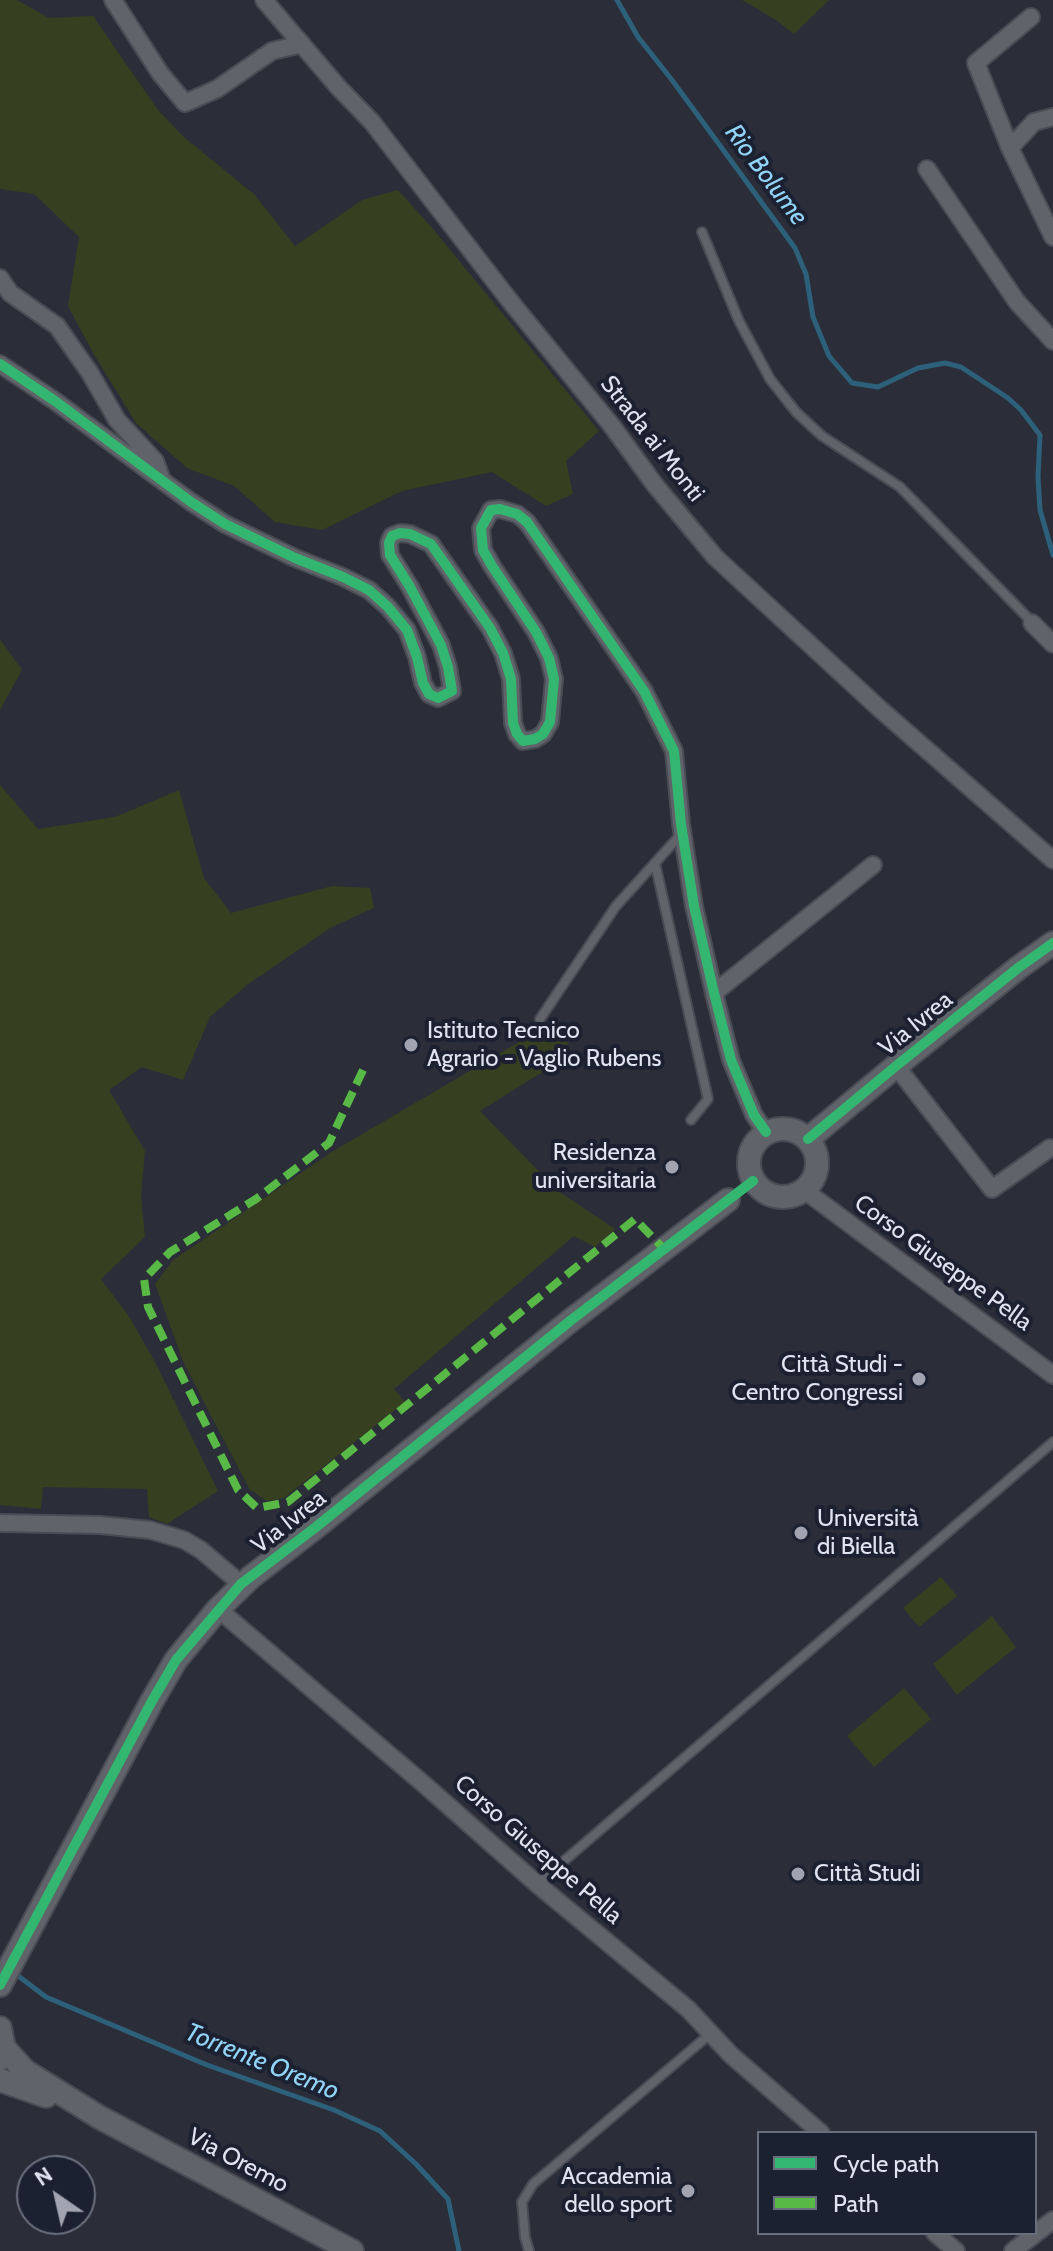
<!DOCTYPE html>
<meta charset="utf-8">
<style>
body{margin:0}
#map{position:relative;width:1053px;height:2251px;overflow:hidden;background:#2b2e38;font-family:Cabin,sans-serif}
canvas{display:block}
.legend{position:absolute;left:757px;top:2131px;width:280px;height:104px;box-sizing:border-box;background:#1c2132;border:2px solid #6a6f7e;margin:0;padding:10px 14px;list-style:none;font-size:24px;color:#e0e4f0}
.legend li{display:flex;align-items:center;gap:16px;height:40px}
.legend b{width:40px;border:2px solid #6a6f7e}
.north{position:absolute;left:16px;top:2155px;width:80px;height:80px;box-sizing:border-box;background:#1c2132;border:2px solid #6a6f7e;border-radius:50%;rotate:326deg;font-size:22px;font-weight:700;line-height:32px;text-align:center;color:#e0e4f0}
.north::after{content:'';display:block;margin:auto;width:28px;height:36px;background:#a1a4b0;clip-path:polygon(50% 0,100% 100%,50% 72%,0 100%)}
</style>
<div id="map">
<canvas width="1053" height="2251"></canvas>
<ul class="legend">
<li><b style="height:10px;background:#33b770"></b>Cycle path</li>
<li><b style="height:10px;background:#58b947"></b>Path</li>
</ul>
<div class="north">N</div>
</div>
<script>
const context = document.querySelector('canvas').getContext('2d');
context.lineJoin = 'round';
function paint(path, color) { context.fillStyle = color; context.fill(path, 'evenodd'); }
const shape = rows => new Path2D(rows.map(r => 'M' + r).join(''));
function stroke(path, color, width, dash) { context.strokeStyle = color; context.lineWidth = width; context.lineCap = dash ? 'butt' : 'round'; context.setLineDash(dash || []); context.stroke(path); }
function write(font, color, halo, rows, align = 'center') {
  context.font = font + ' Cabin,sans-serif'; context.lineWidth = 8; context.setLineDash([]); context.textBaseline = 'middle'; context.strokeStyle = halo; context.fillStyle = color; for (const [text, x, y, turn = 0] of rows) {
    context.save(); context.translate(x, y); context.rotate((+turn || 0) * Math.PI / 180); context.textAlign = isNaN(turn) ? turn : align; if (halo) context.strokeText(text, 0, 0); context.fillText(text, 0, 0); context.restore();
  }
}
const green = shape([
 [0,0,17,0,49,18,93,16,158,110,185,138,255,195,295,246,362,200,398,190,433,229,599,431,566,461,573,494,546,506,492,472,402,491,322,530,275,522,234,486,187,468,136,423,93,353,68,306,79,237,34,194,0,189],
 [742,0,829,0,794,34,776,20],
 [0,639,22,670,0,710],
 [0,785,38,829,115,817,179,790,204,878,231,913,332,886,370,888,374,908,330,928,247,985,210,1017,183,1080,142,1067,109,1090,145,1151,141,1196,145,1237,101,1279,130,1318,156,1364,218,1491,167,1524,149,1517,147,1489,43,1487,41,1509,0,1505],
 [555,1021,573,1053,480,1111,558,1191,615,1229,595,1247,574,1236,394,1389,405,1402,284,1498,267,1501,250,1490,208,1410,183,1361,155,1284,173,1260,335,1150],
 [941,1577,957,1596,919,1627,903,1608],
 [992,1616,1016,1647,957,1695,933,1664],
 [904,1688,931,1719,874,1767,847,1736]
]);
const stream = shape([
 [617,0,638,37,672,80,795,248,806,274,813,317,829,356,852,383,878,387,918,368,945,363,961,367,1008,398,1021,410,1040,435,1038,477,1040,510,1053,555],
 [13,1972,46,1997,207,2065,334,2110,380,2131,416,2164,448,2199,459,2251]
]);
const lane = shape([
 [702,232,739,321,770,379,796,412,822,436,900,487,1032,622],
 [655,863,708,1099,691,1120],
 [540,1019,616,906,682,833],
 [537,1884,1053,1442],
 [529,2251,525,2237,522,2202,533,2184,710,2034]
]);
const street = shape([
 [113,0,160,73,185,103,217,89,272,51,302,44],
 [264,0,339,88,372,122,510,301,612,426,655,485,715,557,880,709,1053,860],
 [1031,17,976,63,1010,148,1053,237],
 [1010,148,1034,122,1053,117],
 [927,169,1017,302,1053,341],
 [0,278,10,293,57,326,90,373,117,420,155,461,162,480],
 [0,364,55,401,191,502,225,524,295,558,343,577,369,590,388,607,407,630,417,657,423,683,429,694,438,698,452,691,448,667,441,645,410,587,390,555,389,543,392,536,400,533,410,534,431,544,490,628,503,653,511,679,513,723,517,734,523,741,535,739,543,734,550,722,554,679,549,658,536,632,492,566,483,550,481,528,491,510,500,509,517,514,527,522,644,691,674,751,681,824,694,906,714,993,731,1060,754,1115,766,1132],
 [1032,623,1053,644],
 [714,993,873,865],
 [896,1066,992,1189,1050,1148],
 [804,1190,1053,1375],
 [0,1523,100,1525,150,1530,184,1540,201,1550,241,1584],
 [218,1609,426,1786,537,1884,688,2009,731,2055,821,2133],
 [935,2233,956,2251],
 [1013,2251,1053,2220]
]);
const secondary = shape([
 '749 1163a34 34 0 1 1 68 0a34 34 0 1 1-68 0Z',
 [808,1139,896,1066,1018,968,1053,943],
 [0,1985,152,1701,176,1660,218,1609,251,1577,316,1527,570,1321,728,1200],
 [0,2028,4,2048,0,2059],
 [4,2048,25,2071,99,2117,352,2251],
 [0,2080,46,2096]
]);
const quiet = shape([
 [363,1070,329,1143,256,1199,170,1252,144,1279,148,1307,238,1490,257,1508,288,1502,635,1219,664,1249]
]);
const cycleway = shape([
 [0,364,55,401,191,502,225,524,295,558,343,577,369,590,388,607,407,630,417,657,423,683,429,694,438,698,452,691,448,667,441,645,410,587,390,555,389,543,392,536,400,533,410,534,431,544,490,628,503,653,511,679,513,723,517,734,523,741,535,739,543,734,550,722,554,679,549,658,536,632,492,566,483,550,481,528,491,510,500,509,517,514,527,522,644,691,674,751,681,824,694,906,714,993,731,1060,754,1115,766,1132],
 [808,1139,896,1066,1018,968,1053,943],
 [0,1985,152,1701,176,1660,241,1584,316,1527,570,1321,753,1181]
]);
const markers = [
 [411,1045,8,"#a1a4b0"],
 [672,1167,8,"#a1a4b0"],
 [919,1379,8,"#a1a4b0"],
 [801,1533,8,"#a1a4b0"],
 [798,1874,8,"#a1a4b0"],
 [688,2191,8,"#a1a4b0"]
];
const streetNames = [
 ["Strada ai Monti",652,439,52],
 ["Via Ivrea",916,1024,-39],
 ["Corso Giuseppe Pella",943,1263,36],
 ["Via Ivrea",289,1522,-38],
 ["Corso Giuseppe Pella",538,1850,41],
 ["Via Oremo",238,2161,28]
];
const poiNames = [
 ["Istituto Tecnico",427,1031],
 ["Agrario - Vaglio Rubens",427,1059],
 ["Residenza",656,1153,"right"],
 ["universitaria",656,1181,"right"],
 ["Città Studi -",903,1365,"right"],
 ["Centro Congressi",903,1393,"right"],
 ["Università",817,1519],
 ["di Biella",817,1547],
 ["Città Studi",814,1874],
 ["Accademia",672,2177,"right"],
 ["dello sport",672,2205,"right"]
];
const waterNames = [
 ["Rio Bolume",766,175,53],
 ["Torrente Oremo",262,2062,22]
];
paint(green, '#363f20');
stroke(stream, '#2d617b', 5);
stroke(lane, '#494c55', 12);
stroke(street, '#494c55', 20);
stroke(secondary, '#494c55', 26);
stroke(lane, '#61636a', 8);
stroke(street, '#61636a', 16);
stroke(secondary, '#61636a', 22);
stroke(quiet, '#58b947', 8, [16, 8]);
stroke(cycleway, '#33b770', 10);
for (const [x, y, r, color] of markers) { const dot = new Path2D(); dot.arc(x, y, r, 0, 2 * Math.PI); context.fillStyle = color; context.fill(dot); stroke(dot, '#1c2132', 3); }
write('24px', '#e0e4f0', '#1c2132', streetNames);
write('24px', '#e0e4f0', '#1c2132', poiNames, 'left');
write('italic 26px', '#91d4f7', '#1c2132', waterNames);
</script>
